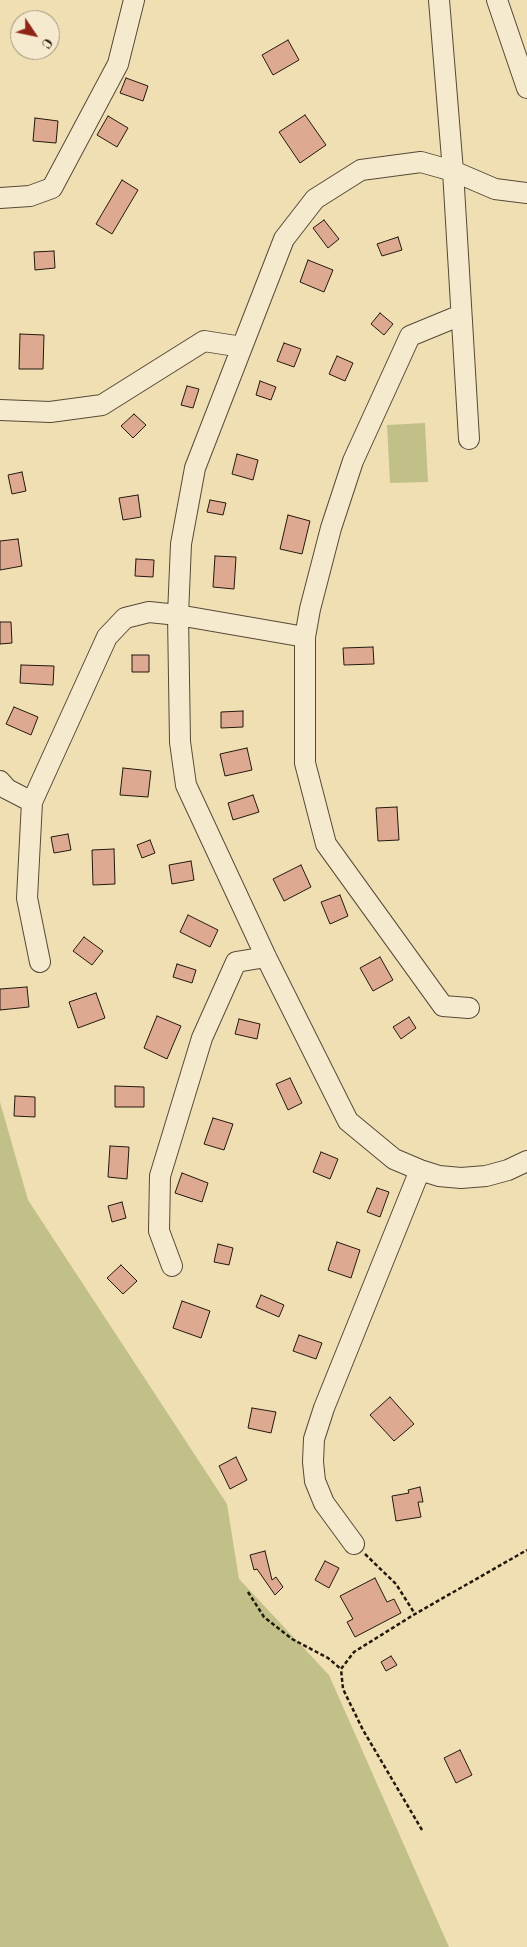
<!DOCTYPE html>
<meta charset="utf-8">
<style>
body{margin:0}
#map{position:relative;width:527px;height:1947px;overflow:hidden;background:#f1dfb4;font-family:"Old Standard TT",serif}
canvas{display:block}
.north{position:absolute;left:10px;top:10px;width:50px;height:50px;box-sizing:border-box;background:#f6eace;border:1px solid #a19681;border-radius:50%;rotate:124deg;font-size:14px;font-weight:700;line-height:20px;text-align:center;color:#22190d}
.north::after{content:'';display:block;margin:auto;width:18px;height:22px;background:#8f2418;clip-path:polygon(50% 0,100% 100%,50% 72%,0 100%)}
</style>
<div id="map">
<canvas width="527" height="1947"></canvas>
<div class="north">С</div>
</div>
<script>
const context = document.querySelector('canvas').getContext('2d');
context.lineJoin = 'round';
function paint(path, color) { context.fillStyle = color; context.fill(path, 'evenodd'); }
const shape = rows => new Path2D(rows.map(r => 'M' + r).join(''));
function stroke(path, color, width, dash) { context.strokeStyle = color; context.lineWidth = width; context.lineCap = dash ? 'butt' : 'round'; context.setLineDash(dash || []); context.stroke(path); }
const green = shape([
 [425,423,428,482,390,483,387,425],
 [0,1102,28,1200,227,1504,239,1579,329,1675,449,1947,0,1947]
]);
const building = shape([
 [288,40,299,60,273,75,262,55,288,40],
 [126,78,148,86,143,101,120,93,126,78],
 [305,115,326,145,300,163,279,132,305,115],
 [108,116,128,128,117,147,97,135,108,116],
 [35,118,58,121,56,143,33,141,35,118],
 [122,180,138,190,112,234,96,224,122,180],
 [324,220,339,239,328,248,313,228,324,220],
 [398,237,402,250,382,256,377,244,398,237],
 [54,251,55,268,35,270,34,252,54,251],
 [308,260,333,270,324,292,300,282,308,260],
 [380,313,393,324,384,335,371,324,380,313],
 [20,334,44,335,43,369,19,369,20,334],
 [284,343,301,349,294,367,277,361,284,343],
 [337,356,353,363,345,381,329,374,337,356],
 [260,381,276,387,271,400,256,395,260,381],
 [187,386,199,389,193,408,181,405,187,386],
 [134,414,146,425,133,438,121,426,134,414],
 [237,454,258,460,253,480,232,474,237,454],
 [22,472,26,491,12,494,8,475,22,472],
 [138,495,141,517,123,520,119,498,138,495],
 [210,500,226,503,223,515,207,512,210,500],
 [288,515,310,521,302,554,280,549,288,515],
 [18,539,22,566,0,570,0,541,18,539],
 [215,556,236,557,234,589,213,587,215,556],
 [136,559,154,560,153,577,135,576,136,559],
 [0,622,11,622,12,643,0,644,0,622],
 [373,647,374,664,344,665,343,648,373,647],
 [132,655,149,655,149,672,132,672,132,655],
 [21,665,54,666,53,685,20,683,21,665],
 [14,707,38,717,31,735,6,724,14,707],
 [243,711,243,727,221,728,221,712,243,711],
 [247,748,252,770,225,776,220,754,247,748],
 [123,768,151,771,148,797,120,795,123,768],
 [253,795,259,812,233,820,228,803,253,795],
 [397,807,399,840,378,841,376,808,397,807],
 [68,834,71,850,54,853,51,837,68,834],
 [150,840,155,853,142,858,137,845,150,840],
 [114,849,115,884,93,885,92,850,114,849],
 [191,861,194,880,172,884,169,865,191,861],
 [301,865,311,887,284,901,273,879,301,865],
 [340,895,348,916,330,924,321,902,340,895],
 [188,915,218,930,210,947,180,932,188,915],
 [84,937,103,951,92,965,73,951,84,937],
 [380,957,393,980,373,991,360,968,380,957],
 [177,964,196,970,192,983,173,977,177,964],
 [27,987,29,1007,0,1010,0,989,27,987],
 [96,993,105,1018,78,1028,69,1002,96,993],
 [157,1016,181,1026,167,1059,144,1048,157,1016],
 [409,1017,416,1028,401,1039,393,1027,409,1017],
 [239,1019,260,1024,257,1039,235,1034,239,1019],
 [290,1078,302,1103,288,1110,276,1084,290,1078],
 [115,1086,144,1087,144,1107,115,1107,115,1086],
 [15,1096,35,1097,35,1117,14,1116,15,1096],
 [213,1118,233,1124,224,1150,204,1144,213,1118],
 [110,1146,129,1147,127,1179,108,1177,110,1146],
 [321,1152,338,1159,330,1179,313,1172,321,1152],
 [182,1173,208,1183,202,1202,175,1193,182,1173],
 [377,1188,389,1192,380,1217,367,1212,377,1188],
 [122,1202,126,1218,112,1222,108,1206,122,1202],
 [337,1242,360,1250,351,1278,328,1270,337,1242],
 [218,1244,233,1248,229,1265,214,1262,218,1244],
 [121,1265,137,1281,123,1294,107,1278,121,1265],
 [261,1295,284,1305,279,1317,256,1307,261,1295],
 [182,1301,210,1311,201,1338,173,1328,182,1301],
 [299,1335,322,1343,316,1359,293,1351,299,1335],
 [390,1397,414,1424,394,1441,370,1415,390,1397],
 [252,1408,276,1412,271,1433,248,1428,252,1408],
 [236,1457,247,1480,230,1489,219,1466,236,1457],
 [420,1487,423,1502,418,1502,421,1517,396,1521,392,1496,409,1493,408,1490,420,1487],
 [265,1551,272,1580,276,1577,283,1587,275,1595,257,1569,254,1570,250,1555,265,1551],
 [325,1561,339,1568,329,1588,315,1580,325,1561],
 [375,1578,387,1602,394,1599,401,1613,355,1637,347,1622,353,1619,340,1596,375,1578],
 [391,1656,397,1665,386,1671,381,1662,391,1656],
 [460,1750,472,1775,456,1783,444,1758,460,1750]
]);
const path = shape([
 [365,1554,396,1584,415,1614],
 [248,1592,264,1617,292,1639,328,1658,341,1669],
 [422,1830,363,1730,343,1689,341,1669,354,1652,415,1614,527,1550]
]);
const minor = shape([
 [439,0,453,171,469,439],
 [497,0,527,88],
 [527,193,495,189,453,171,421,162,361,170,315,199,284,239,195,468,181,544,178,615,180,742,186,785,266,957,348,1121,394,1159,420,1170,439,1176,461,1178,486,1176,508,1170,527,1161],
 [0,198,30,196,52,188,118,64,134,0],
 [461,315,410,336,353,461,331,528,310,609,305,637,305,763,326,844,443,1006,469,1008],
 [0,410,50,412,102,405,204,341,242,347],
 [0,781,7,789,32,802],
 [40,962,27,898,32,802,107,637,125,618,149,612,178,615,305,637],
 [172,1266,159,1231,160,1176,202,1038,236,962,266,957],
 [354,1544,324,1503,315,1481,313,1462,314,1439,324,1408,420,1170]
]);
paint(green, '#c1c088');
paint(building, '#dea991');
stroke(building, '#22190d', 1);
stroke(minor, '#564a37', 22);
stroke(path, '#22190d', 2.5, [4, 2.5]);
stroke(minor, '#f6eace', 20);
</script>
